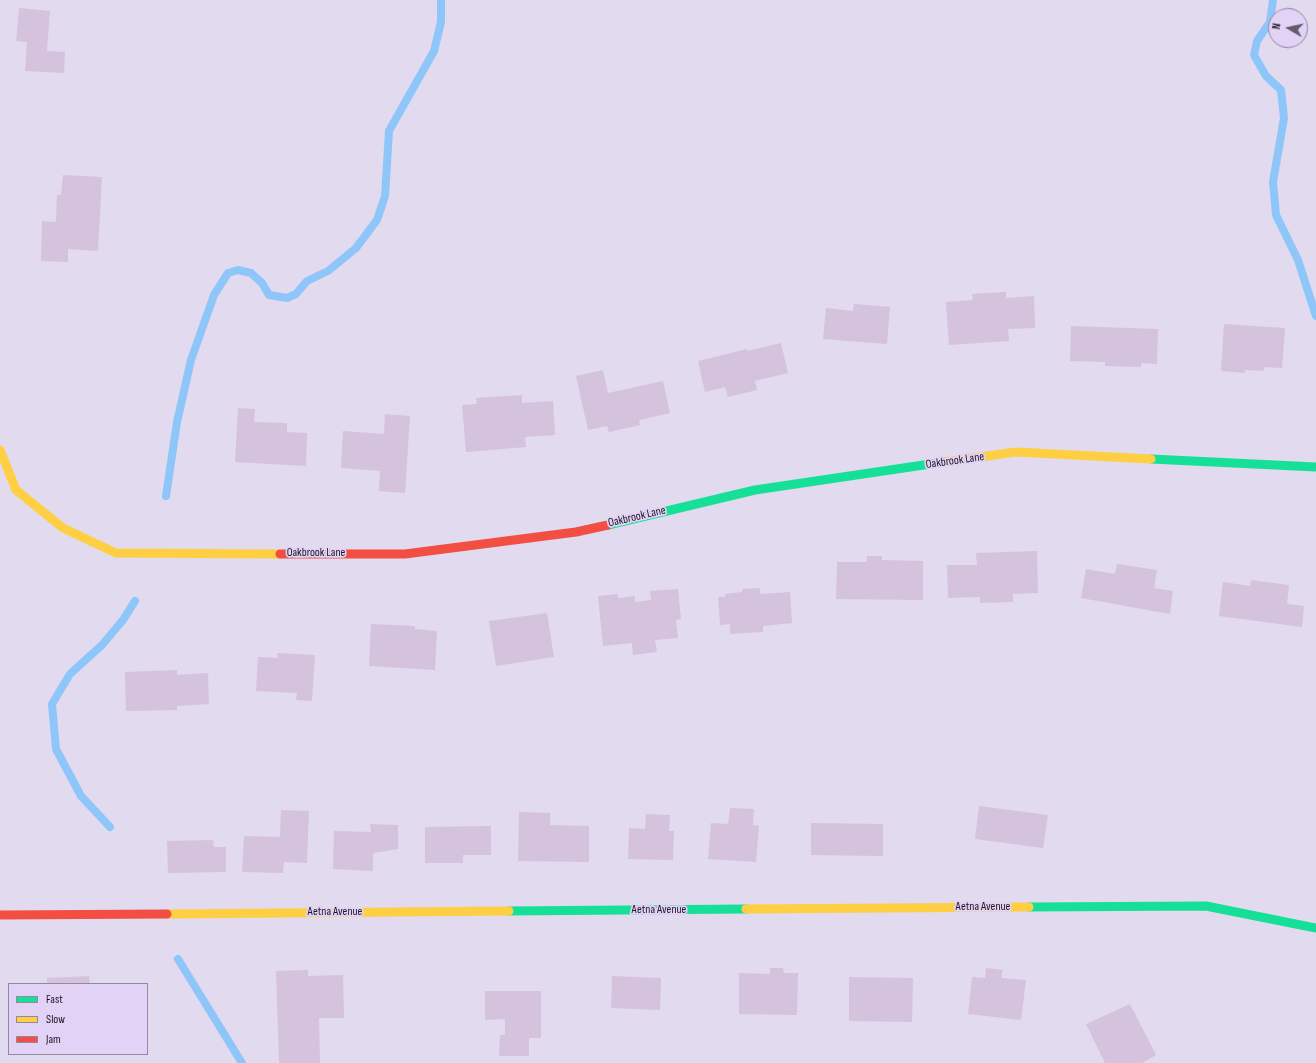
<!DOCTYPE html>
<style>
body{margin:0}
#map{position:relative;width:1316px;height:1063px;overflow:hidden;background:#e2daee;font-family:"Sofia Sans Condensed",sans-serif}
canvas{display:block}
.legend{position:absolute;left:8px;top:983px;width:140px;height:72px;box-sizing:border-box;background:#e1d2f6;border:1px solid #9387a2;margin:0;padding:5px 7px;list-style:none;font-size:12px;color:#1d1724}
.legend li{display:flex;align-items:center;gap:8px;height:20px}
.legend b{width:20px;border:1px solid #9387a2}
.north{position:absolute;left:1268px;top:8px;width:40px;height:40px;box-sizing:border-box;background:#e1d2f6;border:1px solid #9387a2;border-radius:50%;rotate:279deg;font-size:11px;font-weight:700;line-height:16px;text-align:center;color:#1d1724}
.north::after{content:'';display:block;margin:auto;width:14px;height:18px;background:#625b6b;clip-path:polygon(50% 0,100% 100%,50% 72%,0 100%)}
</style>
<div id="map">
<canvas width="1316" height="1063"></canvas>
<ul class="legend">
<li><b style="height:5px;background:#16e098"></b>Fast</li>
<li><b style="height:5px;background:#ffcf43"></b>Slow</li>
<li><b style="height:5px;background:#f24e42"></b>Jam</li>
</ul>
<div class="north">N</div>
</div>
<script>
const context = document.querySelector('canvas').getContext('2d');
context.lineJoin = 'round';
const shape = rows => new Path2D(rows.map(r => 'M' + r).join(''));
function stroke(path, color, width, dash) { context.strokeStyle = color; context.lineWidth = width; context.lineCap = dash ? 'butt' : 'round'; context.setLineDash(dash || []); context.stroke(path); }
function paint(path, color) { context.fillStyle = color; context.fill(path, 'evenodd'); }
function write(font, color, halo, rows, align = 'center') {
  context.font = font + ' "Sofia Sans Condensed",sans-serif'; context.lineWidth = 3.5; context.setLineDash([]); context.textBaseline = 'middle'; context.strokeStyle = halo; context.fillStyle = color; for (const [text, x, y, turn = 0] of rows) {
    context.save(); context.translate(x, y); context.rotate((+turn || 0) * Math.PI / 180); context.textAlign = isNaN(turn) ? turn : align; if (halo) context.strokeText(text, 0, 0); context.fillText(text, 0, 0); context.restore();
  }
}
const stream = shape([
 [1273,0,1270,22,1257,41,1254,55,1266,76,1281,90,1284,118,1273,182,1276,215,1298,260,1316,316],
 [166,496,177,422,191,360,214,295,228,273,238,270,251,273,262,283,269,295,287,298,296,294,307,281,328,271,356,248,377,220,385,196,389,131,434,51,441,22,441,0],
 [110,827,81,796,56,749,52,704,70,674,102,645,123,620,135,601],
 [178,959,242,1063]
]);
const building = shape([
 [19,8,50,11,47,51,65,52,64,73,25,71,27,42,16,41],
 [63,175,102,177,98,251,68,249,68,262,41,261,42,221,56,222,57,195,61,195],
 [1006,292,1006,298,1034,296,1035,328,1008,329,1009,341,949,345,946,302,973,300,972,294],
 [854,304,890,307,887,344,823,339,826,308,853,311],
 [1224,324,1285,328,1282,368,1264,367,1264,371,1245,370,1245,373,1221,371],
 [1071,326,1158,329,1157,364,1141,363,1141,367,1105,366,1105,362,1070,361],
 [781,343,788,373,755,381,757,390,728,397,725,387,705,392,698,361,747,349,747,351],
 [603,370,608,393,663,381,670,413,639,420,640,425,609,432,607,426,588,430,576,376],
 [522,395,522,403,553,401,555,435,525,437,526,447,466,452,462,405,477,404,476,398],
 [238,408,255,409,254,422,287,423,287,432,307,433,306,466,235,462],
 [385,414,410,416,405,493,379,491,380,471,341,468,343,431,384,434],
 [1037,551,1038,593,1013,594,1013,602,980,603,980,597,948,598,947,565,977,565,976,553],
 [867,556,882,556,882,560,923,561,923,600,836,599,837,562,867,562],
 [1117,564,1157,570,1154,588,1173,591,1170,614,1081,598,1086,569,1115,574],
 [1251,580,1289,585,1287,604,1304,606,1302,627,1219,616,1223,582,1250,586],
 [760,588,760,594,790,592,792,623,763,626,763,632,730,634,730,624,720,625,718,597,725,597,725,594,742,592,742,589],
 [678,589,681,619,676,620,678,638,655,640,657,652,633,655,632,643,603,646,598,596,618,594,618,598,635,596,635,602,651,600,650,591],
 [547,613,554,657,496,666,489,621],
 [371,624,415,626,415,629,437,631,435,670,369,666],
 [277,653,315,655,312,701,296,700,297,693,256,691,258,657,278,658],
 [177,670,177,675,208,673,209,704,177,706,177,710,126,711,125,672],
 [979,806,1048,815,1043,848,975,839],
 [730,808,754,809,753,825,759,826,756,862,708,859,711,823,728,824],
 [281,810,309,811,307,863,284,862,283,873,242,872,244,836,280,837],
 [519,812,550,813,550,825,589,826,589,862,518,861],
 [646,814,670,815,669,831,674,831,673,860,628,859,629,828,645,829],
 [811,823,883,824,883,856,811,855],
 [370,824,398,825,398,849,373,853,373,871,333,869,334,831,371,832],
 [491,826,491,855,463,855,463,863,425,863,425,827],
 [213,840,214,847,226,847,226,872,168,873,167,841],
 [770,968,783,968,784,973,798,973,797,1015,739,1014,739,973,770,974],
 [986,968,1003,970,1001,978,1026,980,1021,1020,968,1014,972,977,985,978],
 [308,970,308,976,343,975,344,1018,319,1018,320,1063,279,1063,276,971],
 [89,976,90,984,47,984,47,978],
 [612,976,661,978,660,1010,611,1008],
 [849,977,913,978,912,1022,849,1021],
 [485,991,541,991,541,1038,529,1038,529,1056,499,1056,500,1035,505,1035,505,1019,485,1020],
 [1130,1004,1156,1055,1142,1063,1105,1063,1086,1024]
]);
const fast = shape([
 [1151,459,1316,467],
 [608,525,755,490,944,462],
 [1029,907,1206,906,1316,928],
 [509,911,746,909]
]);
const slow = shape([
 [0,450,16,490,63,528,116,553,280,554],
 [944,462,1016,452,1151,459],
 [746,909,1029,907],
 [167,914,509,911]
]);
const jam = shape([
 [280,554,405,554,576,532,608,525],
 [0,915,167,914]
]);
const streetNames = [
 ["Oakbrook Lane",955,461,-8],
 ["Oakbrook Lane",637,517,-13],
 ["Oakbrook Lane",316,553],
 ["Aetna Avenue",983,907],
 ["Aetna Avenue",659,910],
 ["Aetna Avenue",335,912]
];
stroke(stream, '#8fc6fa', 8);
paint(building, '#d5c2dc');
stroke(fast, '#16e098', 9);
stroke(slow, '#ffcf43', 9);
stroke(jam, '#f24e42', 9);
write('12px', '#1d1724', '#e1d2f6', streetNames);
</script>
